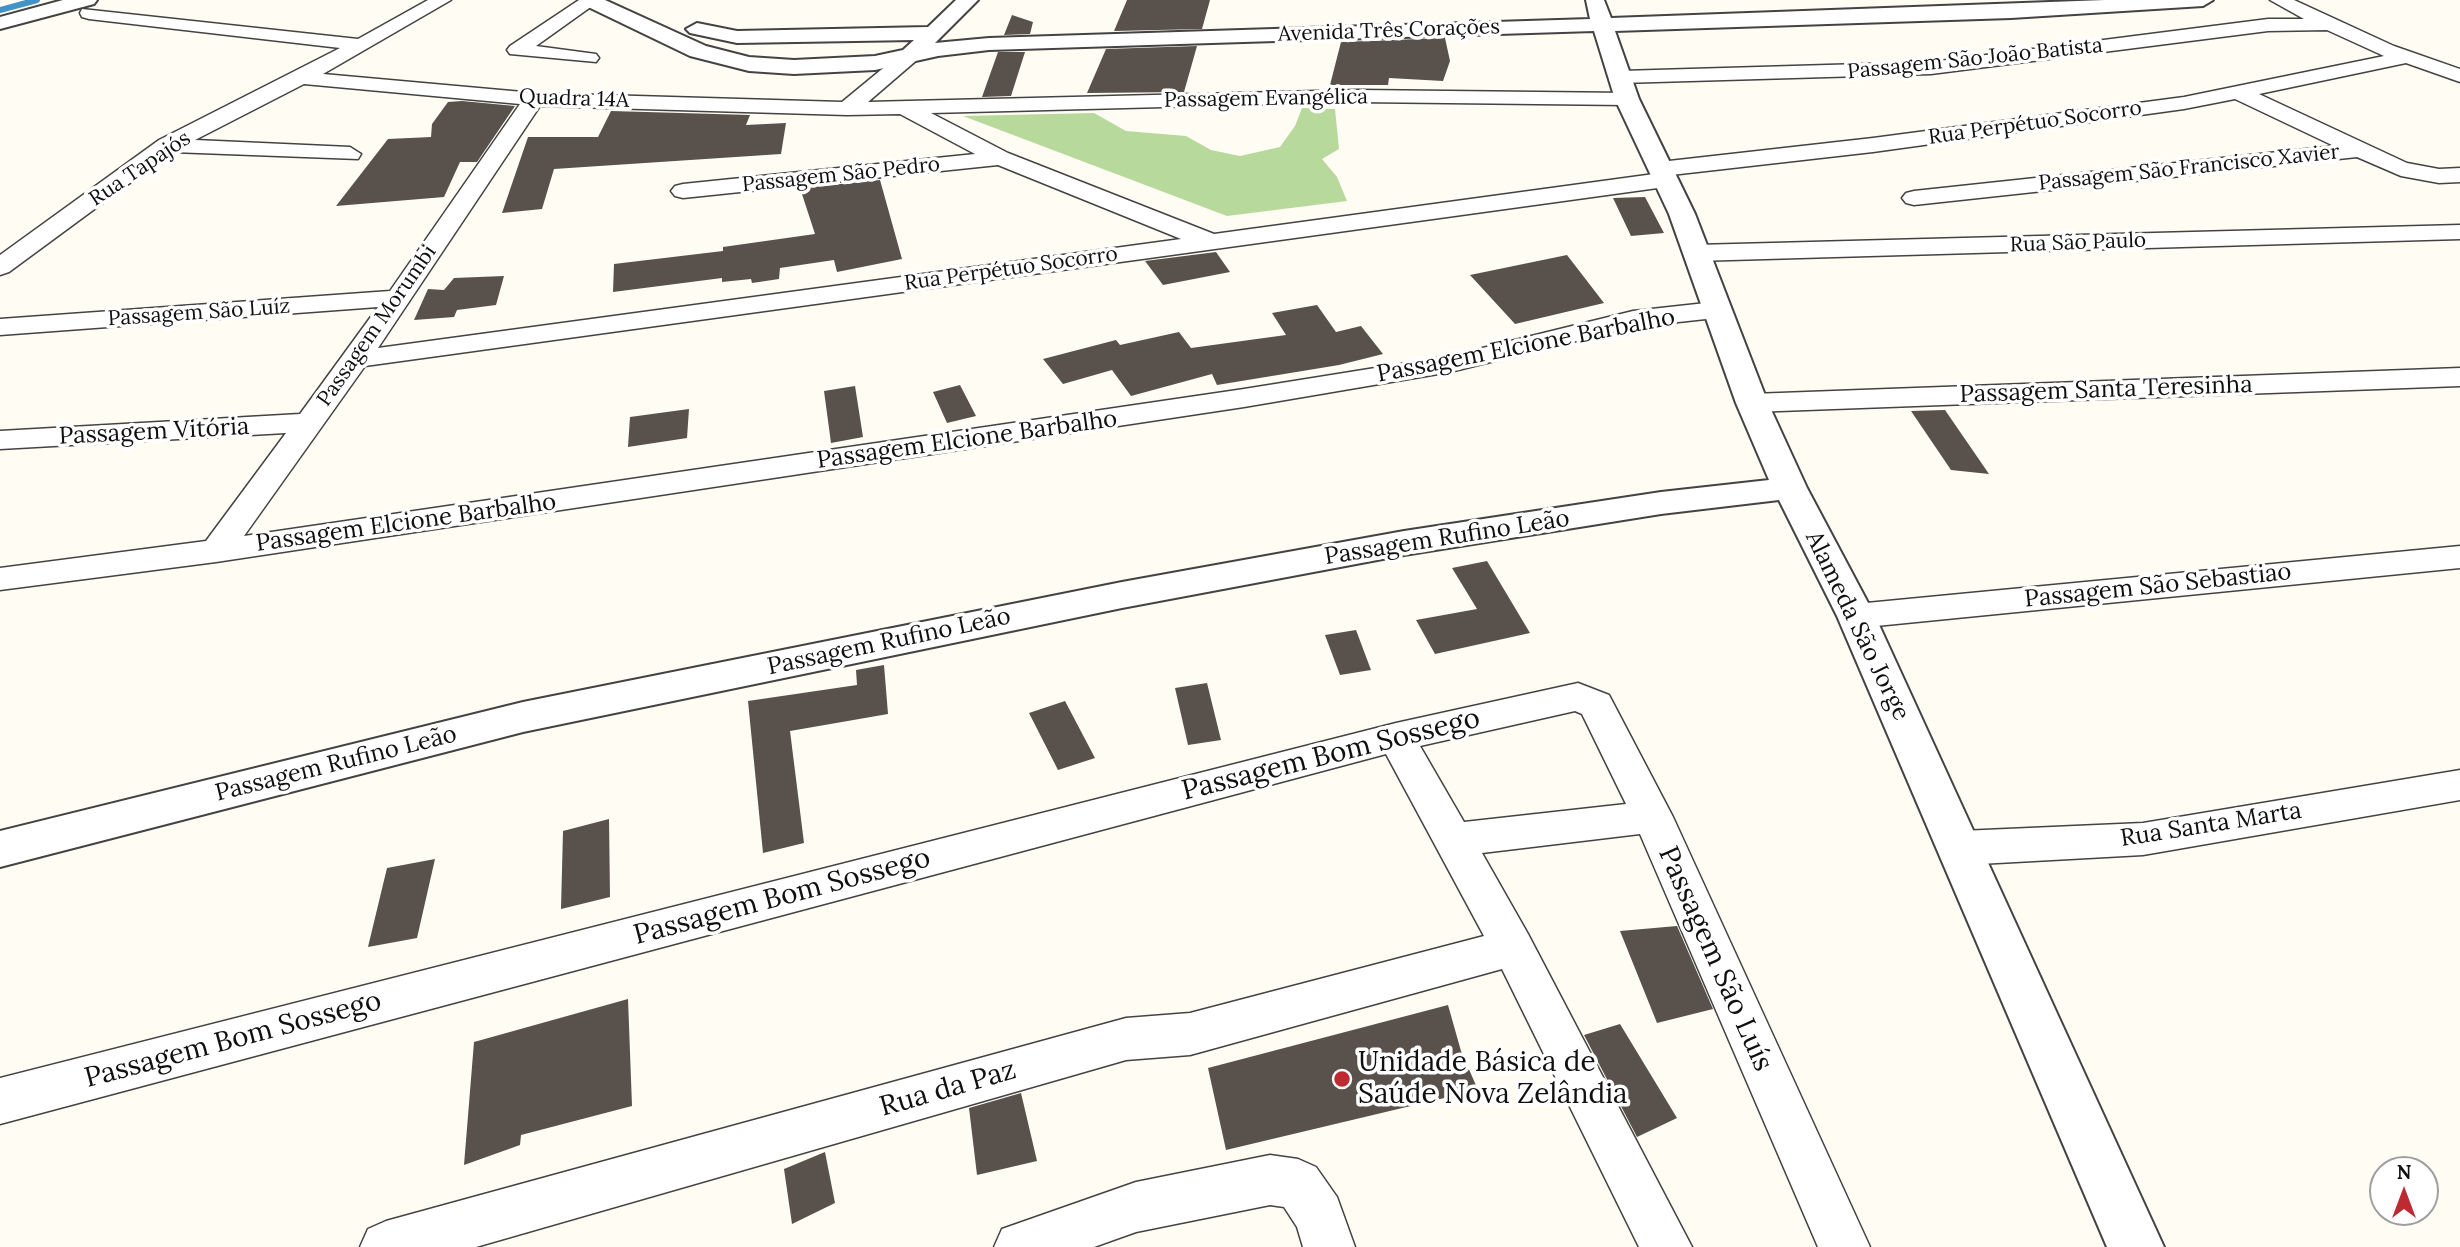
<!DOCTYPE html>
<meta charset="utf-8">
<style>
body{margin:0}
#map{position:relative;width:2460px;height:1247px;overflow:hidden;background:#fffcf3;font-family:Lora,serif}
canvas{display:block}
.north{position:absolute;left:2369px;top:1156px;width:70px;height:70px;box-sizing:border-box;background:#fff;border:2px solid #9f9f9f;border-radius:50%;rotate:0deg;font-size:19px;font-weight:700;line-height:28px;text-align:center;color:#101010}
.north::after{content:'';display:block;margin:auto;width:24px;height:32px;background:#bd2a31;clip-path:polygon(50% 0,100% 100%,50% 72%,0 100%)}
</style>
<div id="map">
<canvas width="2460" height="1247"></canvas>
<div class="north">N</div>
</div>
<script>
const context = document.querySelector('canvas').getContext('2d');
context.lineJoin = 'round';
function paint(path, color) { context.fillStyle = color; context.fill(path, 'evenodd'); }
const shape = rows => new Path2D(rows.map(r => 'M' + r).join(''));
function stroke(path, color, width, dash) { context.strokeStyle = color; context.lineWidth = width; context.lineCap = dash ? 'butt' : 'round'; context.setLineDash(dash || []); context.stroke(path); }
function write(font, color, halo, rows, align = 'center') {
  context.font = font + ' Lora,serif'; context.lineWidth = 7; context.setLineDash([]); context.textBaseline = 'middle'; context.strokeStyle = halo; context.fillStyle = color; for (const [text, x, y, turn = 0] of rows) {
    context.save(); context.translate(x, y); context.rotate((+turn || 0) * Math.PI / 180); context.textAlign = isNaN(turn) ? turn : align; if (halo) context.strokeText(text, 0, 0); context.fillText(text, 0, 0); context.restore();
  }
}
const forest = shape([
 [1302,108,1335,109,1339,149,1322,159,1337,177,1347,201,1227,216,963,116,1094,113,1126,131,1186,136,1211,150,1240,156,1280,147,1295,126]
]);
const stream = shape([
 [0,10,37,0]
]);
const building = shape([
 [1127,0,1210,0,1202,29,1114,31],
 [1012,15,1033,22,1030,34,1004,35],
 [1445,38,1450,61,1443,81,1389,78,1388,85,1330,85,1341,42],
 [1197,46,1184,92,1087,93,1106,49],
 [998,52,1025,52,1011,96,982,97],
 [462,101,515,106,477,162,460,162,444,197,336,206,388,139,431,137,432,124,448,102],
 [611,111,750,115,746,125,786,123,781,154,554,169,542,209,502,213,528,137,598,137],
 [880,180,902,259,837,272,834,260,780,268,779,279,752,283,751,279,722,282,722,278,613,292,614,264,723,251,723,247,815,234,800,188],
 [1645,197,1664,233,1631,236,1613,198],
 [1216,252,1230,272,1163,285,1145,261],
 [1567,255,1604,303,1515,324,1470,275],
 [504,276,496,305,457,310,454,317,414,320,428,289,444,290,454,278],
 [1317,305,1336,332,1361,326,1383,354,1339,365,1217,385,1212,374,1131,396,1112,370,1063,384,1043,359,1116,340,1120,345,1179,332,1191,348,1286,335,1272,313],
 [960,385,976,416,947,423,933,392],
 [855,386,863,437,831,443,824,391],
 [689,409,687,438,628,447,630,417],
 [1945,410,1989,474,1951,470,1911,411],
 [1487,561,1530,633,1435,654,1416,620,1477,609,1452,568],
 [1356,630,1371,670,1340,675,1325,635],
 [884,665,888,714,790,731,804,843,763,853,748,701,857,685,856,670],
 [1207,683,1221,740,1188,745,1175,688],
 [1065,701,1095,758,1058,770,1029,713],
 [609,819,610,897,561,909,563,831],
 [435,859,417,938,368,947,387,868],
 [1677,926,1713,1009,1657,1023,1620,931],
 [628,999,632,1106,521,1135,520,1145,464,1165,474,1042],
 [1448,1005,1461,1051,1478,1090,1226,1150,1208,1068],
 [1620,1024,1677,1118,1637,1137,1584,1035],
 [1021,1093,1037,1161,977,1175,969,1108],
 [825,1152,835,1203,792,1224,784,1169]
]);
const minor = shape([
 [428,0,451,0,323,74,534,93,842,102,904,51,911,49,918,51,921,55,918,59,868,102,1358,90,1627,93,1638,99,1627,105,1358,102,931,113,1008,153,1214,234,1654,174,1649,169,1660,162,1873,138,2184,97,2384,56,2327,30,2268,31,1931,74,1621,83,1611,77,1621,71,1931,62,2268,19,2304,19,2270,0,2294,0,2394,46,2460,69,2460,82,2406,63,2259,94,2407,163,2439,169,2460,168,2460,182,2439,183,2401,176,2357,157,1914,205,1906,203,1902,198,1906,193,1914,191,2334,146,2235,99,2184,109,1873,152,1671,175,1677,180,1673,185,1665,187,365,366,244,536,1244,389,1450,356,1633,311,1715,302,1724,304,1728,310,1724,316,1715,318,1633,327,1450,372,1244,407,216,562,0,590,0,568,206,541,286,433,0,449,0,431,300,414,378,307,0,335,0,319,390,291,520,104,304,84,195,140,350,147,361,154,358,159,172,152,9,272,0,275,0,255,159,140,340,48,89,19,82,17,80,13,82,9,358,39,428,0],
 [540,106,847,115,900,114,975,154,683,184,675,186,671,191,675,196,683,198,998,165,1181,239,378,348,540,106],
 [579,0,599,1,536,46,596,54,599,58,596,62,510,54,507,50,510,46,579,0],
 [2460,225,2460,239,1696,261,1687,258,1683,253,1687,248,1696,245,2460,225],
 [2460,368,2460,386,1752,412,1742,409,1737,403,1742,397,1752,394,2460,368],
 [2460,546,2460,568,1856,628,1844,624,1839,616,1844,608,1856,604,2460,546],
 [1578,683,1609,695,1673,817,1870,1247,1818,1247,1640,834,1482,853,1528,934,1692,1247,1639,1247,1502,969,1190,1055,1126,1060,476,1247,360,1247,368,1229,386,1221,1126,1018,1190,1013,1484,936,1386,754,0,1124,0,1078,1396,723,1578,683],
 [1575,711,1582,714,1626,804,1464,822,1420,746,1575,711],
 [2460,770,2460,800,2143,855,1961,865,1947,860,1941,848,1947,836,1961,831,2143,823,2460,770],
 [1270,1155,1298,1159,1316,1167,1337,1197,1355,1247,1303,1247,1297,1227,1284,1207,1270,1205,1136,1232,1094,1247,994,1247,1002,1229,1136,1182,1270,1155]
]);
const tertiary = shape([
 [63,0,97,0,94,4,0,29,0,17,63,0],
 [579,0,605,0,706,46,749,57,794,60,875,56,903,50,914,40,737,43,690,33,686,29,697,23,737,31,928,27,956,0,978,0,935,43,989,38,1590,19,1586,0,1604,0,1611,18,2105,0,2213,0,2203,6,2011,18,1615,31,1639,99,1695,214,1768,403,1807,488,1875,616,2164,1247,2107,1247,1837,616,1779,500,1661,514,1404,555,1122,608,523,732,0,867,0,831,523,702,1122,582,1404,531,1661,492,1769,480,1736,403,1669,214,1615,99,1594,31,989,50,938,56,875,70,794,74,749,71,690,56,582,4,579,0]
]);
const markers = [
 [1342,1079,9,"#bd2a31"]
];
const farStreetnames = [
 ["Avenida Três Corações",1389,31,-2],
 ["Passagem São João Batista",1975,59,-6],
 ["Quadra 14A",574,99,2],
 ["Passagem Evangélica",1266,99,-1],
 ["Rua Perpétuo Socorro",2035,123,-8],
 ["Passagem São Francisco Xavier",2189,168,-6],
 ["Rua Tapajós",140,169,-34],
 ["Passagem São Pedro",841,175,-6],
 ["Rua São Paulo",2078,243,-2],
 ["Rua Perpétuo Socorro",1011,269,-8],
 ["Passagem São Luíz",199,313,-4],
 ["Passagem Morumbi",377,326,-55]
];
const streetNames = [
 ["Passagem Elcione Barbalho",1526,346,-11],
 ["Passagem Santa Teresinha",2106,390,-2],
 ["Passagem Vitória",154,432,-3],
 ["Passagem Elcione Barbalho",967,440,-8],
 ["Passagem Elcione Barbalho",406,523,-8],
 ["Passagem Rufino Leão",1447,538,-9],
 ["Passagem São Sebastiao",2158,586,-6],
 ["Alameda São Jorge",1857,626,64],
 ["Passagem Rufino Leão",889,642,-12],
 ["Passagem Rufino Leão",336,764,-14],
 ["Rua Santa Marta",2211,825,-9]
];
const nearStreetnames = [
 ["Passagem Bom Sossego",1331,755,-14],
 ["Passagem Bom Sossego",782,897,-15],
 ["Passagem São Luís",1715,959,66],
 ["Passagem Bom Sossego",233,1040,-15],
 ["Rua da Paz",948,1089,-16]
];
const nearPoinames = [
 ["Unidade Básica de",1358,1063],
 ["Saúde Nova Zelândia",1358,1095]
];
paint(forest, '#b7d99c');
stroke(stream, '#4193ca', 6);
paint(building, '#58514c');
stroke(minor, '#434343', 3);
stroke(tertiary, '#434343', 4);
paint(minor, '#fff');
paint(tertiary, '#fff');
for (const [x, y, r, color] of markers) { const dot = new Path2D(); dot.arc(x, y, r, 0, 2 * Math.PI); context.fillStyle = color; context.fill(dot); stroke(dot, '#fff', 2.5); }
write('21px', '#101010', '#fff', farStreetnames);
write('24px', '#101010', '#fff', streetNames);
write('28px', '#101010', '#fff', nearStreetnames);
write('28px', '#101010', '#fff', nearPoinames, 'left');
</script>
